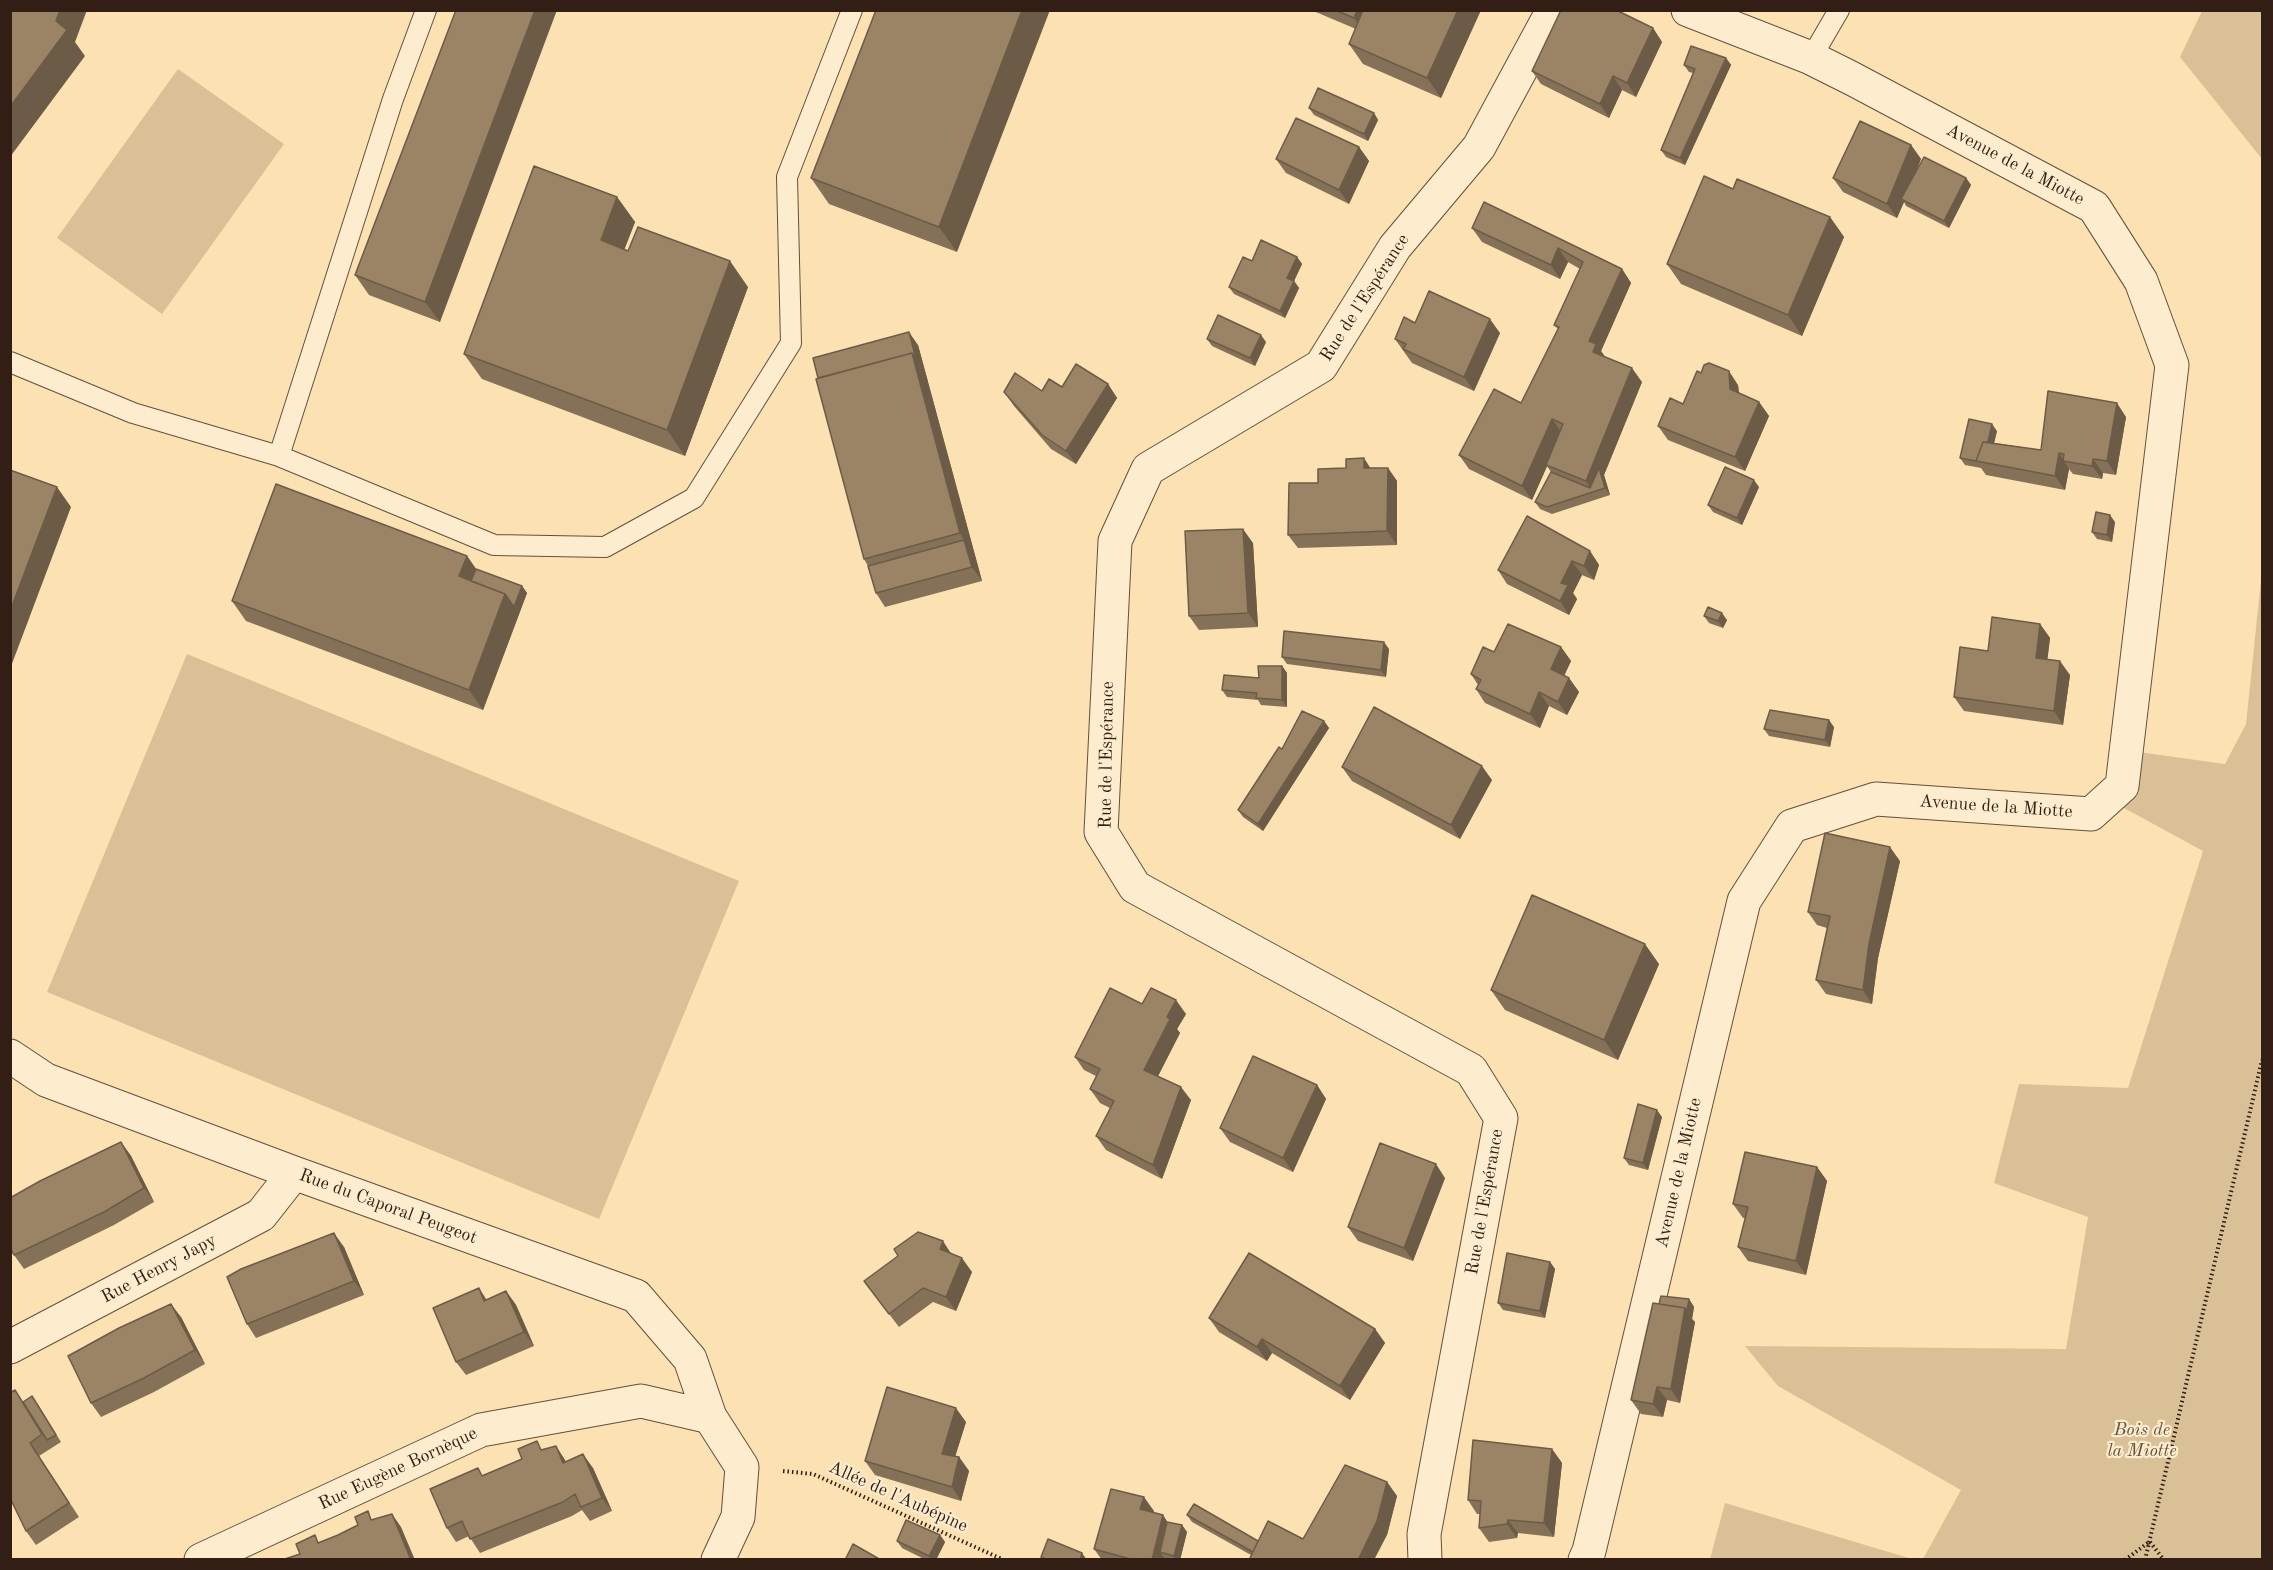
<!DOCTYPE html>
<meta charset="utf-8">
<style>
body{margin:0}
#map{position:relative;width:2273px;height:1570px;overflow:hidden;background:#fce1b2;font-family:"Old Standard TT",serif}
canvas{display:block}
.frame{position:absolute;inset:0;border:12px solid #321e14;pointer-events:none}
</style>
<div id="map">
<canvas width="2273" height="1570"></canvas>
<div class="frame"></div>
</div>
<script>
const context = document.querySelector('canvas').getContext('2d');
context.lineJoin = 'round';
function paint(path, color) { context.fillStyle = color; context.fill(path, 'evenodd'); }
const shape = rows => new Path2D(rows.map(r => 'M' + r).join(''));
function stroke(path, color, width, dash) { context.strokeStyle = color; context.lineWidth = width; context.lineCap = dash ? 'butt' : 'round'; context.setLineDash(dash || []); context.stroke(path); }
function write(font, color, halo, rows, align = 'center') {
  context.font = font + ' "Old Standard TT",serif'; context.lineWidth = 4.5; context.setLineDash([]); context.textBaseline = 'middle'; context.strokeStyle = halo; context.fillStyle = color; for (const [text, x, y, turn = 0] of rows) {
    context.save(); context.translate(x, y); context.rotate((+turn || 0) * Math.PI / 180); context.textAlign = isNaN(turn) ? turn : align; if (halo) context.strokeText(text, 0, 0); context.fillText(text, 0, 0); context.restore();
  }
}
const green = shape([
 [2202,11,2262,11,2262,159,2180,57],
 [178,69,284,144,162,314,57,238],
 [2262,571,2262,1559,1923,1559,1961,1490,1778,1386,1745,1346,2066,1349,2088,1217,1994,1183,2019,1084,2128,1088,2203,851,2113,802,2131,751,2225,764,2246,724],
 [187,654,739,881,599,1219,47,992],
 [1725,1503,1912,1559,1710,1559]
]);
const path = shape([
 [783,1471,813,1474,1004,1560],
 [2150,1542,2164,1560],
 [2125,1560,2149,1542],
 [2145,1560,2262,1060]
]);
const lane = shape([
 [1811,58,1839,10],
 [10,362,133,413,279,456,494,545,605,547,694,498,791,343,787,177,852,10],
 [279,456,393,99,426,10]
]);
const street = shape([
 [10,1056,46,1080,294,1173,636,1296,690,1359,710,1417,742,1467,738,1517,718,1560],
 [10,1347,261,1215,294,1173],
 [201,1560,481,1430,641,1401,710,1417],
 [1425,1560,1424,1534,1501,1118,1471,1070,1135,887,1101,832,1115,541,1148,469,1321,366,1395,247,1479,147,1553,10],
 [1585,1560,1589,1551,1744,901,1792,826,1876,799,2091,814,2122,786,2172,365,2141,281,2094,207,1851,78,1811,58,1688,10]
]);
const wall = shape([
 [456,10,440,322,369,295,355,275],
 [876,10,957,252,829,204,811,178],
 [1311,10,1481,10,1441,98,1363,64,1349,44,1356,29],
 [1653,28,1662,42,1636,97,1622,90,1609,118,1541,84,1532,71],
 [1726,58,1731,65,1685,165,1666,157,1661,150,1693,73,1689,72,1684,65],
 [1309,108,1374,113,1378,120,1368,141,1314,115],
 [1911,145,1921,159,1916,172,1966,178,1971,185,1949,228,1906,206,1904,202,1897,218,1843,192,1833,178],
 [1359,147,1369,161,1349,204,1286,173,1276,159],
 [1733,189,1830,217,1844,237,1802,336,1681,284,1667,264],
 [617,197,635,222,624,250,748,287,685,456,482,379,464,354],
 [1484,202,1622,269,1631,283,1601,351,1605,357,1642,382,1604,475,1610,495,1552,514,1540,509,1535,502,1551,472,1547,466,1532,500,1469,469,1459,455,1521,403,1558,329,1554,325,1580,269,1568,262,1560,279,1482,242,1472,228],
 [1297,257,1302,264,1294,281,1299,288,1285,318,1234,294,1229,287,1252,261],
 [1415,323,1500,333,1474,391,1412,363,1395,339],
 [1207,339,1266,342,1255,366,1212,346],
 [918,345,982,581,885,607,876,593,868,566,864,559],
 [1108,384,1117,398,1076,464,1051,449,1014,406,1004,392,1042,391,1062,387],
 [1738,385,1739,393,1759,402,1769,416,1745,471,1668,440,1658,426,1683,404],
 [2126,417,2116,475,2103,473,2102,479,2073,474,2069,469,2065,490,1986,475,1981,468,1965,465,1960,458,1997,431,1994,443,2041,450],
 [1370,468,1388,468,1397,481,1397,545,1298,548,1288,535,1318,483],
 [1759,487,1742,525,1713,512,1708,505],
 [2115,522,2112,542,2097,539,2092,532],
 [1253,543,1258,627,1199,630,1189,616],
 [1590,551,1599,565,1594,580,1582,575,1573,593,1577,599,1569,615,1507,584,1498,570],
 [467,556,476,569,522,586,527,593,483,710,246,621,232,601],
 [1704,616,1727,620,1723,628,1709,623],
 [2040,624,2050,638,2047,660,2070,675,2063,725,1964,711,1954,697,1988,651],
 [1561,647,1571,661,1564,675,1569,678,1579,692,1567,715,1549,706,1540,728,1485,703,1476,689,1478,685,1471,674,1494,652],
 [1389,649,1386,677,1287,664,1282,657],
 [1282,666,1287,673,1287,707,1261,705,1258,700,1227,697,1222,690,1259,678],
 [1324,721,1329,728,1263,831,1243,817,1238,810,1282,749],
 [1834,727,1830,747,1769,736,1764,729],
 [1342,767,1492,780,1460,839,1352,781],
 [1900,861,1878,958,1872,1004,1826,994,1816,980,1827,928,1817,925,1808,912],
 [1659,964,1618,1060,1505,1010,1491,990],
 [1142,1004,1186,1014,1177,1029,1180,1033,1158,1076,1191,1100,1162,1179,1106,1150,1096,1136,1110,1108,1100,1103,1090,1089,1096,1076,1084,1070,1075,1057],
 [1317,1085,1326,1099,1293,1172,1230,1142,1220,1128],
 [1662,1117,1648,1170,1629,1165,1624,1158],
 [121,1142,131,1156,154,1202,114,1225,24,1269,14,1255],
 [1817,1167,1827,1181,1806,1275,1748,1261,1738,1247,1745,1218,1743,1218,1733,1204],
 [1445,1178,1413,1261,1358,1241,1348,1227],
 [344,1247,364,1295,256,1338,247,1324],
 [951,1253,972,1272,956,1311,933,1302,899,1327,864,1281],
 [1550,1262,1555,1269,1545,1318,1503,1310,1498,1303],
 [506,1291,516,1305,534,1346,466,1375,456,1362,487,1299],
 [1689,1299,1694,1307,1692,1319,1695,1322,1680,1403,1667,1400,1663,1417,1641,1414,1631,1400,1659,1304],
 [181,1317,205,1364,154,1392,101,1417,91,1403],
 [1209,1318,1375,1329,1385,1343,1350,1400,1272,1353,1267,1361,1219,1332],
 [23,1402,37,1403,61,1442,39,1456,79,1517,36,1545,26,1531],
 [966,1422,955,1456,959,1457,969,1471,961,1501,875,1475,865,1461],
 [556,1446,566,1462,593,1468,612,1511,590,1521,582,1510,572,1516,480,1553,469,1536,456,1542,447,1528,483,1475,543,1450],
 [1552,1449,1562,1463,1554,1537,1518,1533,1517,1538,1489,1542,1479,1528,1480,1514,1477,1514,1468,1500],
 [1387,1482,1397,1496,1387,1535,1251,1555,1192,1522,1187,1515,1258,1541,1303,1539],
 [1154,1511,1153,1512,1163,1515,1167,1522,1182,1525,1187,1532,1180,1560,1102,1560,1094,1549],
 [940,1535,945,1542,936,1560,926,1560,902,1548,897,1541]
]);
const shadedWall = shape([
 [60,10,87,10,75,42,85,56,10,157,10,107,56,21],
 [535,10,557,10,440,322,425,302],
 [1022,10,1050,10,957,252,939,227],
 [1357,10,1372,10,1364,32,1354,18],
 [1458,10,1481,10,1441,98,1427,78],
 [1653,28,1662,42,1636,97,1627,83],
 [1726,58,1731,65,1685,165,1680,158],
 [1613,76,1622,90,1609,118,1600,104],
 [1374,113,1378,120,1368,141,1364,134],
 [1911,145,1921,159,1904,200,1901,199,1904,202,1897,218,1887,204],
 [1359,147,1369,161,1349,204,1339,190],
 [1966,178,1971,185,1949,228,1944,221],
 [617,197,635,222,618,266,601,240],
 [1830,217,1844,237,1802,336,1788,315],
 [1558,248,1568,262,1560,279,1551,265],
 [1297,257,1302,264,1294,281,1299,288,1285,318,1280,311,1287,278],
 [730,261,748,287,685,456,667,430],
 [1622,269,1631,283,1601,351,1606,358,1593,352,1589,341],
 [1490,319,1500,333,1474,391,1464,377],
 [909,332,918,345,982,581,972,567,964,540,960,533,912,353],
 [1261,335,1266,342,1255,366,1250,358],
 [1632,368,1642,382,1604,475,1610,495,1605,488,1593,492,1586,481],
 [1729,371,1738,385,1740,403,1730,389],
 [1108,384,1117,398,1076,464,1066,451],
 [1759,402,1769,416,1745,471,1735,457],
 [2117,403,2126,417,2116,475,2107,461],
 [1552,419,1562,433,1532,500,1522,486],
 [1992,424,1997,431,1989,464,1983,462],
 [2059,453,2069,469,2065,490,2055,476],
 [1364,458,1373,472,1364,468],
 [2093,459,2103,473,2102,479,2092,466],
 [1388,468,1397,481,1397,545,1387,531],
 [1754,480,1759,487,1742,525,1737,518],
 [57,487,71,507,10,669,10,611],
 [2110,515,2115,522,2112,542,2107,535],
 [1243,529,1253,543,1258,627,1248,613],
 [1590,551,1599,565,1594,580,1584,566],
 [467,556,481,576,475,592,459,576],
 [1572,561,1582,575,1573,593,1577,599,1569,615,1560,601,1561,583],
 [522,586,527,593,483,710,469,690,505,594],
 [1722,613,1727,620,1723,628,1718,621],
 [2040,624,2050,638,2046,672,2036,658],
 [1384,642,1389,649,1386,677,1381,670],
 [1561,647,1571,661,1561,683,1551,669],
 [2060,661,2070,675,2063,725,2054,711],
 [1282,666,1287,673,1287,707,1282,700],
 [1569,678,1579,692,1567,715,1558,702],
 [1539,692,1549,706,1540,728,1530,714],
 [1829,720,1834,727,1830,747,1825,740],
 [1324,721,1329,728,1263,831,1258,824],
 [1482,766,1492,780,1460,839,1451,825],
 [1890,847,1900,861,1878,958,1872,1004,1863,990,1869,944],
 [1645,944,1659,964,1618,1060,1604,1040],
 [1176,1000,1186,1014,1177,1029,1180,1033,1154,1084,1144,1070,1167,1017],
 [1317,1085,1326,1099,1293,1172,1283,1158],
 [1181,1087,1191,1100,1162,1179,1153,1165],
 [1657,1110,1662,1117,1648,1170,1643,1163],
 [121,1142,131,1156,154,1202,144,1188],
 [1436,1164,1445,1178,1413,1261,1404,1248],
 [1817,1167,1827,1181,1806,1275,1796,1261],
 [334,1233,344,1247,364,1295,354,1281],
 [943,1241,952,1255,940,1249],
 [962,1258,972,1272,956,1311,946,1297],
 [1550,1262,1555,1269,1545,1318,1540,1311],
 [479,1288,488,1302,484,1301],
 [506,1291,516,1305,534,1346,524,1332],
 [1689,1299,1694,1307,1692,1319,1695,1322,1680,1403,1671,1389,1685,1308],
 [171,1304,181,1317,205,1364,195,1350],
 [1375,1329,1385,1343,1350,1400,1340,1386],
 [1262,1339,1272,1353,1267,1361,1257,1347],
 [1657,1387,1667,1400,1663,1417,1653,1404],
 [956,1408,966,1422,952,1467,942,1454],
 [556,1446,565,1460,573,1477,563,1463],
 [1552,1449,1562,1463,1554,1537,1544,1523],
 [583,1454,593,1468,612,1511,602,1498],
 [959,1457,969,1471,961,1501,952,1487],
 [1387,1482,1397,1496,1387,1535,1374,1560,1358,1560],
 [1144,1497,1154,1511,1150,1523,1140,1509],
 [392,1514,401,1527,415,1560,411,1560],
 [1163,1515,1172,1529,1160,1552,1165,1560,1152,1560],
 [1508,1520,1518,1533,1517,1538,1507,1524],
 [1182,1525,1187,1532,1180,1560,1176,1560,1174,1556],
 [940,1535,945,1542,936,1560,931,1560,929,1556],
 [1082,1553,1087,1560,1080,1560]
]);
const building = shape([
 [10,10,60,10,56,21,67,30,10,107,10,10],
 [456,10,535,10,425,302,355,275,456,10],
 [876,10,1022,10,939,227,811,178,876,10],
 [1335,10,1357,10,1354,18,1335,10],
 [1363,10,1458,10,1427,78,1349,44,1363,10],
 [1561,10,1616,10,1653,28,1627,83,1613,76,1600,104,1532,71,1561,10],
 [1691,46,1726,58,1680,158,1661,150,1695,69,1684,65,1691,46],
 [1318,88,1374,113,1364,134,1309,108,1318,88],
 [1296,118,1359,147,1339,190,1276,159,1296,118],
 [1860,121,1911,145,1887,204,1833,178,1860,121],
 [1924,157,1966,178,1944,221,1901,199,1924,157],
 [534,166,617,197,601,240,628,251,638,227,730,261,667,430,464,354,534,166],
 [1704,176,1733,189,1737,179,1830,217,1788,315,1667,264,1704,176],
 [1484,202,1622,269,1589,341,1596,344,1593,352,1632,368,1586,481,1546,465,1563,424,1552,419,1522,486,1459,455,1494,389,1521,403,1559,327,1554,325,1583,262,1558,248,1551,265,1472,228,1484,202],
 [1261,240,1297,257,1287,278,1294,281,1280,311,1229,287,1243,257,1252,261,1261,240],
 [1429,291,1490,319,1464,377,1403,349,1406,344,1395,339,1404,317,1415,323,1429,291],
 [1218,315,1261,335,1250,358,1207,339,1218,315],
 [909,332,916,359,912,353,818,378,813,358,909,332],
 [912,353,960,533,864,559,816,379,912,353],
 [1709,363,1729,371,1730,389,1759,402,1735,457,1658,426,1670,398,1683,404,1697,371,1701,373,1704,365,1709,363],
 [1076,364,1108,384,1066,451,1042,435,1004,392,1015,373,1042,391,1049,379,1062,387,1076,364],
 [2048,391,2117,403,2107,461,2093,459,2092,466,2063,461,2064,454,2059,453,2055,476,1976,461,1983,442,2041,450,2048,391],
 [1969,419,1992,424,1988,442,1983,442,1976,461,1960,458,1969,419],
 [1364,458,1364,468,1388,468,1387,531,1288,535,1289,483,1318,483,1318,469,1346,468,1346,459,1364,458],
 [1725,467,1754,480,1737,518,1708,505,1725,467],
 [1599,468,1605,488,1547,507,1535,502,1551,472,1590,488,1599,468],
 [10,470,57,487,10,611,10,470],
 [276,484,467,556,459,576,505,594,469,690,232,601,276,484],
 [2096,512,2110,515,2107,535,2092,532,2096,512],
 [1527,516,1590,551,1584,566,1572,561,1561,583,1568,585,1560,601,1498,570,1527,516],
 [1243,529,1248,613,1189,616,1185,531,1243,529],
 [964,540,972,567,876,593,868,566,964,540],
 [476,569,522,586,514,607,505,594,471,581,476,569],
 [1708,607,1722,613,1718,621,1704,616,1708,607],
 [1992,617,2040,624,2036,658,2060,661,2054,711,1954,697,1960,647,1988,651,1992,617],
 [1508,624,1561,647,1551,669,1569,678,1558,702,1539,692,1530,714,1476,689,1481,680,1471,674,1483,647,1494,652,1508,624],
 [1284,631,1384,642,1381,670,1282,657,1284,631],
 [1258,666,1282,666,1282,700,1256,698,1257,693,1222,690,1224,675,1259,678,1258,666],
 [1374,707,1482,766,1451,825,1342,767,1374,707],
 [1770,710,1829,720,1825,740,1764,729,1770,710],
 [1302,711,1324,721,1258,824,1238,810,1279,747,1282,749,1302,711],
 [1825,833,1890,847,1869,944,1863,990,1816,980,1830,916,1808,912,1825,833],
 [1532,895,1645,944,1604,1040,1491,990,1532,895],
 [1110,988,1142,1004,1151,988,1176,1000,1167,1017,1170,1019,1144,1070,1181,1087,1153,1165,1096,1136,1114,1101,1090,1089,1100,1069,1075,1057,1110,988],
 [1253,1056,1317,1085,1283,1158,1220,1128,1253,1056],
 [1638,1104,1657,1110,1643,1163,1624,1158,1638,1104],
 [121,1142,144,1188,104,1212,14,1255,10,1248,10,1198,40,1181,121,1142],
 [1380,1143,1436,1164,1404,1248,1348,1227,1380,1143],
 [1745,1152,1817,1167,1796,1261,1738,1247,1748,1207,1733,1204,1745,1152],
 [918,1232,943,1241,940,1249,962,1258,946,1297,923,1288,889,1314,864,1281,898,1256,894,1249,918,1232],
 [334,1233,354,1281,247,1324,227,1277,241,1269,334,1233],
 [1249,1253,1375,1329,1340,1386,1262,1339,1257,1347,1209,1318,1249,1253],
 [1507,1253,1550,1262,1540,1311,1498,1303,1507,1253],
 [479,1288,484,1301,506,1291,524,1332,456,1362,433,1308,479,1288],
 [1661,1296,1689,1299,1687,1311,1685,1308,1659,1304,1661,1296],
 [1653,1303,1685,1308,1671,1389,1657,1387,1653,1404,1631,1400,1653,1303],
 [171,1304,195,1350,144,1378,91,1403,68,1356,119,1328,171,1304],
 [887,1387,956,1408,942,1454,959,1457,952,1487,865,1461,887,1387],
 [15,1390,42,1434,30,1443,69,1503,26,1531,10,1498,10,1393,15,1390],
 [32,1396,56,1435,47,1440,23,1402,32,1396],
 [1473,1440,1552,1449,1544,1523,1508,1520,1507,1524,1479,1528,1481,1501,1468,1500,1473,1440],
 [537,1441,541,1450,556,1446,563,1463,583,1454,602,1498,581,1507,575,1494,563,1502,470,1539,462,1521,447,1528,430,1489,478,1468,482,1476,522,1459,518,1449,537,1441],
 [1345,1465,1387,1482,1377,1521,1358,1560,1249,1560,1268,1521,1303,1539,1345,1465],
 [1111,1489,1144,1497,1140,1509,1163,1515,1152,1560,1134,1560,1094,1549,1111,1489],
 [1194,1504,1258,1541,1253,1552,1187,1515,1194,1504],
 [368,1511,371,1520,392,1514,411,1560,286,1560,285,1559,300,1554,296,1544,315,1535,318,1543,338,1535,358,1525,355,1517,368,1511],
 [906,1520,940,1535,929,1556,897,1541,906,1520],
 [1167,1522,1182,1525,1174,1556,1160,1552,1167,1522],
 [1048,1539,1082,1553,1080,1560,1047,1560,1041,1557,1048,1539],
 [853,1544,881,1560,845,1560,853,1544]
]);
const streetNames = [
 ["Avenue de la Miotte",2015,165,28],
 ["Rue de l'Espérance",1365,298,-57],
 ["Rue de l'Espérance",1107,755,-89],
 ["Avenue de la Miotte",1996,807,4],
 ["Avenue de la Miotte",1679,1173,-77],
 ["Rue de l'Espérance",1485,1202,-80],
 ["Rue du Caporal Peugeot",388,1207,20],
 ["Rue Henry Japy",159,1269,-28],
 ["Rue Eugène Bornèque",398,1469,-25],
 ["Allée de l'Aubépine",898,1497,24]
];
const parkNames = [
 ["Bois de",2142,1430],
 ["la Miotte",2142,1451]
];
paint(green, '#dac097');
stroke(lane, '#644f3c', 22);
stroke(street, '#644f3c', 35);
stroke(path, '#321e14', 4, [1.5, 3]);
stroke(lane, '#fdeccd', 20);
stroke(street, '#fdeccd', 33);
paint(wall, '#857158');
paint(shadedWall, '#6c5c47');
paint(building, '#9b8366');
stroke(building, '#6c5c47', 1.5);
write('18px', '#321e14', '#fdeccd', streetNames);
write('italic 18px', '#644f3b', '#fdeccd', parkNames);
</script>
